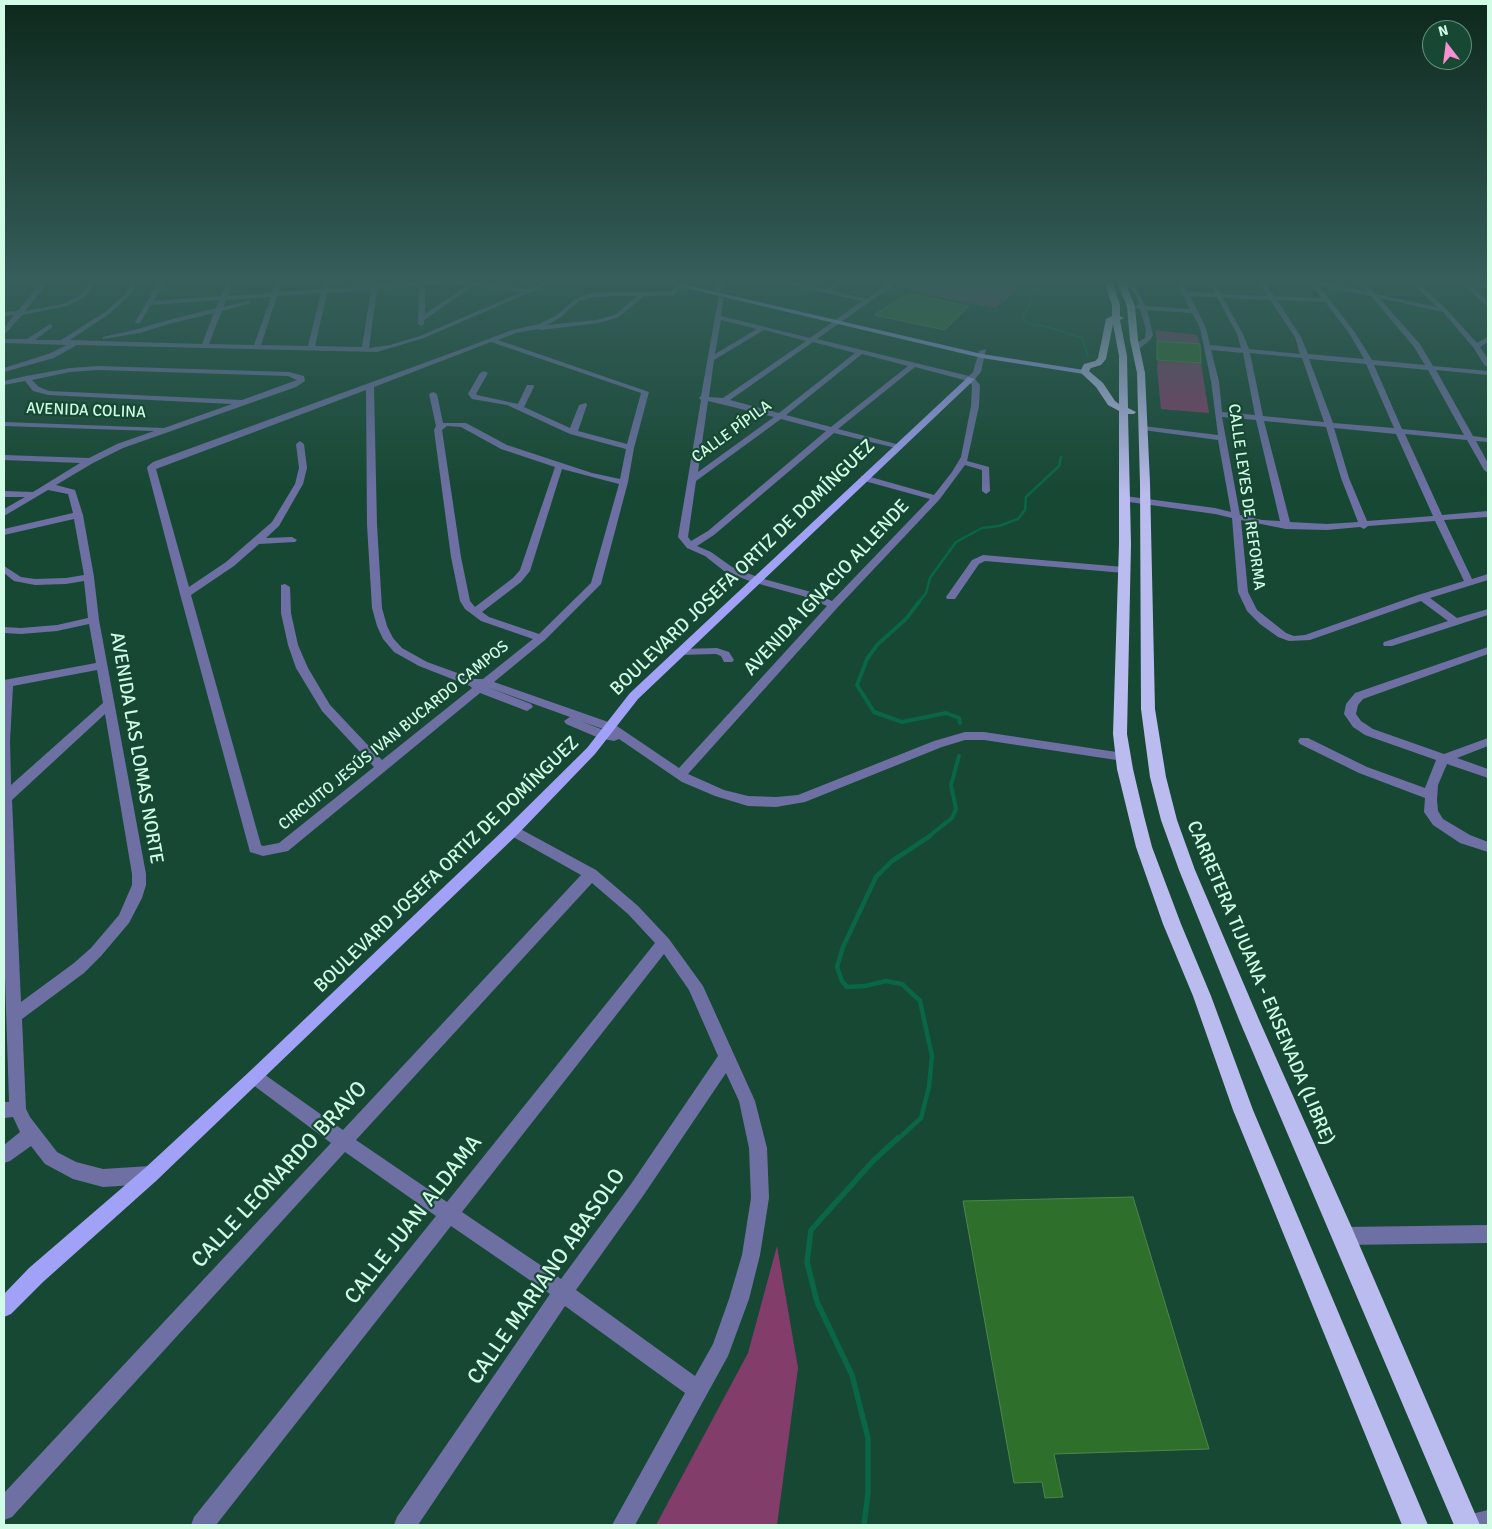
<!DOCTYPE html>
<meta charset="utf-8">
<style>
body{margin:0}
#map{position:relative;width:1492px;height:1529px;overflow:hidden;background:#174833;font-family:Signika,sans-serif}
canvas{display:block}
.frame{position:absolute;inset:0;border:5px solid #d1fce6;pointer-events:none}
.north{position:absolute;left:1422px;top:20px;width:50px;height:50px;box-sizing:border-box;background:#174833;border:1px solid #61907b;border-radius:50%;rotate:345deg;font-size:14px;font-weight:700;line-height:20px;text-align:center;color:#d1fce6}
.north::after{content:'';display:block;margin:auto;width:18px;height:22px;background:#f690d0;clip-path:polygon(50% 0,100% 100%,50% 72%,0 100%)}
</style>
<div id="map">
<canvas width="1492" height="1529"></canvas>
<div class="frame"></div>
<div class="north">N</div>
</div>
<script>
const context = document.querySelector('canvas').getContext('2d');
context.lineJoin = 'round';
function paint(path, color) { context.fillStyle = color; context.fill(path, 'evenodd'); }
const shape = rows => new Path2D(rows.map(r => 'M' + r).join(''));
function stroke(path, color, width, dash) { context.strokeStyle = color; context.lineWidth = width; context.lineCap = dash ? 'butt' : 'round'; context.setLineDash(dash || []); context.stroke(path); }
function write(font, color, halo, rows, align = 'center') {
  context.font = font + ' Signika,sans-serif'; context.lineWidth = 4.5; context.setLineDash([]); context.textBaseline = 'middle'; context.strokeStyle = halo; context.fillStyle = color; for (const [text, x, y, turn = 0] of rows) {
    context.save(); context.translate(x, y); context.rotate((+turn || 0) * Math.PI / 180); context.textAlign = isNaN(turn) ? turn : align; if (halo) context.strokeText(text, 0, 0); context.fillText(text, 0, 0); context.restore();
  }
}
const green = shape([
 [906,281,1009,284,1017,290,1001,304,995,308,933,296,898,287],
 [1155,330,1197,335,1200,344,1157,341],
 [1158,361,1201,363,1209,413,1161,409,1157,368],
 [777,1246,798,1368,777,1525,656,1525,748,1353]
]);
const streamFar4 = shape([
 [1024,281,1037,288,1032,294,1029,306,1022,318,1029,324,1048,327,1082,338,1088,357]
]);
const streamFar3 = shape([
 [918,603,926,593,930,578,956,542,982,528,999,526,1018,519,1025,510,1026,497,1059,466,1061,457]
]);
const streamFar2 = shape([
 [919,602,906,619,877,645,867,659,857,685,874,712,902,722,946,713,959,718,960,723],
 [928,837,952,818,956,809,951,785,959,756]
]);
const streamFar1 = shape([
 [897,1140,921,1118,929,1087,932,1056,920,1001,902,984,886,981,865,986,847,987,842,981,837,967,843,947,876,877,892,861,930,836]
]);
const stream = shape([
 [864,1525,868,1493,868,1438,852,1375,817,1302,807,1262,811,1230,874,1160,898,1138]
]);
const building = shape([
 [908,293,969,306,945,330,874,315,908,293],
 [1157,341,1200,344,1201,363,1157,360,1157,341],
 [1133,1197,1209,1449,1054,1454,1063,1497,1045,1498,1042,1482,1014,1483,963,1201,1133,1197]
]);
const minor = shape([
 [42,281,49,281,25,311,63,304,81,295,90,281,96,281,85,297,67,306,22,315,6,333,4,334,4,328,14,315,4,316,4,312,18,311,42,281],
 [133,281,139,281,130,295,109,314,70,340,202,344,214,313,169,324,140,333,103,339,103,337,138,329,165,321,216,308,219,300,151,305,140,323,136,323,135,322,159,281,165,281,154,301,221,296,227,281,233,281,228,296,272,293,276,281,282,281,279,292,322,289,324,281,330,281,328,289,371,286,372,281,378,281,378,285,419,281,476,281,477,283,529,289,547,281,556,281,424,338,377,352,77,345,54,358,4,372,4,368,48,354,67,345,4,343,4,339,27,339,50,324,52,325,52,327,35,340,61,340,105,312,126,293,133,281],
 [451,284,466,286,425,314,425,286,451,284],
 [419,286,418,324,421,326,424,324,424,320,473,286,522,292,420,336,390,345,369,348,377,289,419,286],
 [371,290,362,347,315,346,327,293,371,290],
 [321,293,308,346,261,345,277,296,321,293],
 [271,297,254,345,209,344,222,311,251,303,248,301,223,307,226,300,271,297],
 [719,281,725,281,721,290,718,292,715,290,719,281],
 [774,281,787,281,826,290,838,281,845,281,832,291,867,299,891,281,899,281,817,339,969,376,973,372,979,351,986,349,981,372,975,379,980,385,979,406,967,461,989,467,990,491,986,494,982,491,982,470,965,465,939,500,838,607,688,774,724,790,748,796,776,797,798,795,934,741,965,732,984,732,1123,753,1127,754,1129,757,1127,760,1123,761,984,740,965,740,942,747,805,802,776,807,748,806,715,796,682,782,619,739,614,741,599,738,566,724,564,721,570,717,487,687,531,704,533,707,527,711,480,693,288,851,263,856,250,852,180,594,147,468,148,466,153,462,454,352,512,330,539,324,557,315,575,299,589,294,612,292,670,292,677,285,681,285,682,286,674,295,644,296,619,317,599,323,541,330,538,329,516,333,498,340,649,392,634,448,628,482,601,584,545,640,494,682,614,724,679,768,827,606,803,596,752,582,724,571,705,556,687,548,678,537,701,400,699,398,701,396,719,294,724,295,721,316,810,338,862,301,774,281],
 [612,296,637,296,615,315,596,320,547,325,561,317,579,301,590,298,612,296],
 [721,320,757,329,715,354,721,320],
 [764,330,806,341,723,398,709,397,714,360,764,330],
 [491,342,641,393,627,444,578,431,587,405,586,403,579,405,570,428,524,407,534,387,533,385,527,385,518,404,477,395,476,394,488,373,484,371,480,373,468,394,472,399,507,405,570,434,626,449,620,479,592,473,507,445,466,423,443,423,437,394,433,392,429,394,436,426,434,430,451,557,460,601,465,609,481,621,533,639,483,679,474,679,427,662,402,648,393,638,387,626,382,608,377,525,374,387,491,342],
 [813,342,855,353,779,413,730,400,813,342],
 [862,354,908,366,831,427,786,415,862,354],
 [915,367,968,381,972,385,971,406,961,457,952,472,934,495,867,476,861,476,861,480,930,499,832,601,811,592,760,578,732,567,711,552,697,546,714,535,834,433,900,449,900,445,838,429,915,367],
 [366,390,367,525,372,608,377,626,383,639,394,652,419,666,470,686,472,688,382,760,330,705,308,668,298,645,291,613,290,587,285,584,281,585,281,613,288,645,296,668,322,711,374,767,279,843,263,846,261,845,191,595,234,566,259,544,295,542,297,540,292,537,266,538,279,526,303,484,307,468,304,444,300,441,296,444,299,468,295,484,272,522,226,562,189,587,156,469,366,390],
 [708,401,774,417,698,472,708,401],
 [781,419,826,431,708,531,691,541,688,537,696,481,781,419],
 [447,426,461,427,501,449,555,467,520,570,513,578,475,607,470,601,461,557,442,430,447,426],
 [562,469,619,484,591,583,539,634,489,617,482,612,521,582,530,571,562,469],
 [580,721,606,730,609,732,606,731,580,721],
 [1118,281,1124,281,1137,289,1145,306,1190,309,1176,281,1182,281,1188,292,1215,293,1208,281,1214,281,1221,294,1267,296,1258,281,1264,281,1274,296,1322,298,1307,281,1320,281,1367,292,1358,281,1365,281,1375,294,1437,307,1410,281,1417,281,1447,310,1477,343,1488,337,1488,342,1480,347,1488,359,1488,366,1485,366,1473,347,1443,312,1379,298,1420,344,1433,366,1488,371,1488,375,1436,370,1473,436,1488,438,1488,442,1476,441,1488,463,1488,473,1484,470,1467,440,1405,434,1442,515,1488,511,1488,517,1444,520,1472,579,1488,574,1488,580,1430,598,1457,618,1488,609,1488,615,1392,646,1384,646,1383,644,1384,642,1448,621,1421,601,1310,640,1289,641,1278,637,1260,624,1247,611,1238,592,1232,518,1215,514,1122,501,1122,497,1125,496,1215,508,1231,512,1218,440,1143,430,1139,428,1143,426,1218,435,1211,381,1200,328,1192,313,1147,310,1153,335,1150,340,1139,349,1133,349,1133,345,1145,338,1146,330,1140,309,1134,307,1139,305,1137,298,1133,291,1118,281],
 [1318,285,1371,296,1414,347,1425,365,1372,360,1354,331,1318,285],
 [1190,296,1217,297,1237,334,1241,348,1210,345,1206,328,1190,296],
 [1223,298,1270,300,1295,337,1300,354,1249,349,1243,334,1223,298],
 [1277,300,1325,302,1349,333,1364,359,1308,354,1301,337,1277,300],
 [1211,350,1243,353,1255,415,1222,412,1219,381,1211,350],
 [1250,353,1302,358,1324,422,1263,416,1250,353],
 [1309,359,1366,364,1394,428,1333,423,1309,359],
 [1374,365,1428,370,1464,435,1402,429,1374,365],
 [1222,417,1256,420,1280,521,1262,520,1240,515,1222,417],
 [1264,421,1326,427,1341,478,1358,522,1327,524,1290,522,1264,421],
 [1334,428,1396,434,1433,516,1367,521,1349,478,1334,428],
 [1241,520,1286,529,1327,530,1360,527,1364,529,1368,526,1435,521,1464,581,1418,595,1305,635,1294,636,1286,633,1257,610,1248,592,1241,520],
 [1459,281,1466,281,1471,286,1488,284,1488,288,1475,289,1488,302,1488,307,1459,281],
 [98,366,289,372,304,376,305,381,296,387,123,448,93,463,56,485,75,490,83,515,94,577,99,620,146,874,146,885,142,898,129,923,101,956,84,973,22,1019,26,1109,30,1117,57,1152,76,1162,103,1169,150,1166,156,1169,159,1175,156,1181,150,1184,103,1187,73,1179,45,1164,31,1146,10,1161,4,1163,4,1145,20,1132,13,1117,4,1118,4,1102,9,1102,4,946,4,680,96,663,89,624,57,631,21,634,4,633,4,627,21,628,57,625,88,618,84,581,66,584,35,585,14,581,4,573,4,566,21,577,35,579,66,578,84,575,74,519,4,535,4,529,73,513,68,494,48,490,4,516,4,509,25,497,4,497,4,491,33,492,80,463,4,460,4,455,89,458,117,444,154,431,4,426,4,422,164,428,232,404,48,395,33,391,25,381,4,385,4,381,26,376,70,368,98,366],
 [98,370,288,376,297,380,242,400,49,391,39,387,32,380,70,372,98,370],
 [97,670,103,703,11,785,10,741,13,686,97,670],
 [105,714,132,874,132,885,119,915,91,948,74,963,21,1002,12,800,105,714],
 [983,555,1124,567,1129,570,1124,573,985,561,979,564,955,599,947,599,946,597,972,560,983,555],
 [1488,647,1488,654,1363,699,1358,705,1356,714,1361,721,1373,729,1444,754,1488,738,1488,746,1457,758,1488,769,1488,778,1447,764,1438,785,1437,800,1438,811,1443,819,1470,835,1488,842,1488,852,1460,843,1433,825,1424,812,1425,798,1359,773,1300,744,1298,741,1300,738,1308,738,1367,767,1425,788,1436,760,1365,735,1353,727,1344,714,1346,704,1355,693,1488,647],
 [717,648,729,652,734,660,732,662,724,662,721,656,716,654,680,655,674,652,680,649,717,648],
 [513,825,596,870,638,906,669,939,703,986,755,1101,767,1148,769,1198,760,1255,749,1299,728,1356,635,1525,612,1525,685,1393,565,1306,418,1525,394,1525,397,1517,550,1294,451,1226,216,1525,191,1525,194,1517,436,1216,345,1152,12,1517,4,1520,4,1493,331,1143,249,1082,247,1077,249,1072,255,1069,261,1072,343,1130,581,875,508,834,506,830,508,826,513,825],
 [592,883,628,914,655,943,447,1202,356,1140,592,883],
 [664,954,689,990,718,1056,631,1184,561,1279,462,1212,664,954],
 [726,1073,739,1101,749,1148,751,1198,742,1255,729,1299,713,1344,695,1376,576,1290,643,1196,726,1073],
 [1488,1225,1488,1243,1344,1245,1337,1243,1335,1236,1337,1229,1344,1227,1488,1225],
 [1488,1510,1488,1525,1456,1525,1459,1517,1488,1510]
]);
const major = shape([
 [656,281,669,281,982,354,1084,370,1088,372,1084,374,982,358,656,281],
 [968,377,975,379,638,699,595,754,518,834,156,1181,43,1282,11,1314,4,1317,4,1294,29,1268,144,1169,249,1072,508,826,587,748,630,693,968,377]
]);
const highway = shape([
 [1104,281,1112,281,1120,305,1120,316,1124,318,1120,320,1127,356,1128,408,1136,412,1134,414,1128,414,1131,544,1127,734,1133,769,1144,816,1152,847,1181,924,1211,996,1253,1110,1428,1525,1402,1525,1233,1110,1193,996,1163,924,1136,847,1117,769,1113,734,1119,544,1119,411,1108,405,1096,387,1080,372,1084,364,1095,361,1098,358,1106,319,1112,316,1112,305,1104,281],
 [1113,324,1119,356,1119,404,1115,401,1103,383,1089,371,1091,368,1101,365,1106,359,1113,324],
 [1117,281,1125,281,1135,307,1138,340,1145,373,1150,483,1155,709,1166,777,1177,820,1195,870,1260,1022,1352,1228,1480,1525,1454,1525,1240,1022,1179,870,1161,820,1150,777,1141,709,1140,483,1137,373,1130,340,1127,307,1117,281]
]);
const farStreetnames = [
 ["AVENIDA COLINA",86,411,2],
 ["CALLE PÍPILA",732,432,-36],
 ["CALLE LEYES DE REFORMA",1246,497,82],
 ["CIRCUITO JESÚS IVAN BUCARDO CAMPOS",394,736,-39]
];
const streetNames = [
 ["BOULEVARD JOSEFA ORTIZ DE DOMÍNGUEZ",743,568,-44],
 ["AVENIDA IGNACIO ALLENDE",827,588,-47],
 ["AVENIDA LAS LOMAS NORTE",136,748,80],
 ["BOULEVARD JOSEFA ORTIZ DE DOMÍNGUEZ",447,865,-44],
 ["CARRETERA TIJUANA - ENSENADA (LIBRE)",1260,983,67]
];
const nearStreetnames = [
 ["CALLE LEONARDO BRAVO",280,1175,-47],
 ["CALLE JUAN ALDAMA",414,1220,-52],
 ["CALLE MARIANO ABASOLO",547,1277,-55]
];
paint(green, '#823d6a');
stroke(streamFar4, '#096646', 2);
stroke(streamFar3, '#096646', 2.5);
stroke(streamFar2, '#096646', 4);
stroke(streamFar1, '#096646', 4.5);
stroke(stream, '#096646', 5.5);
paint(building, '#2f6f2c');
stroke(building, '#4f864a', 1);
paint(minor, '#6e70a4');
paint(major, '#a1a2f7');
paint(highway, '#babcef');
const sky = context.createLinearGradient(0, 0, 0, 495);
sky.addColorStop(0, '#0d281c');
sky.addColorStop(0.57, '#365e5b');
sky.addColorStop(1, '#365e5b00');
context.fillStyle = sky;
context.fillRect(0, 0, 1492, 495);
write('16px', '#d1fce6', '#174833', farStreetnames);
write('19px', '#d1fce6', '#174833', streetNames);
write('22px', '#d1fce6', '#174833', nearStreetnames);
</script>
